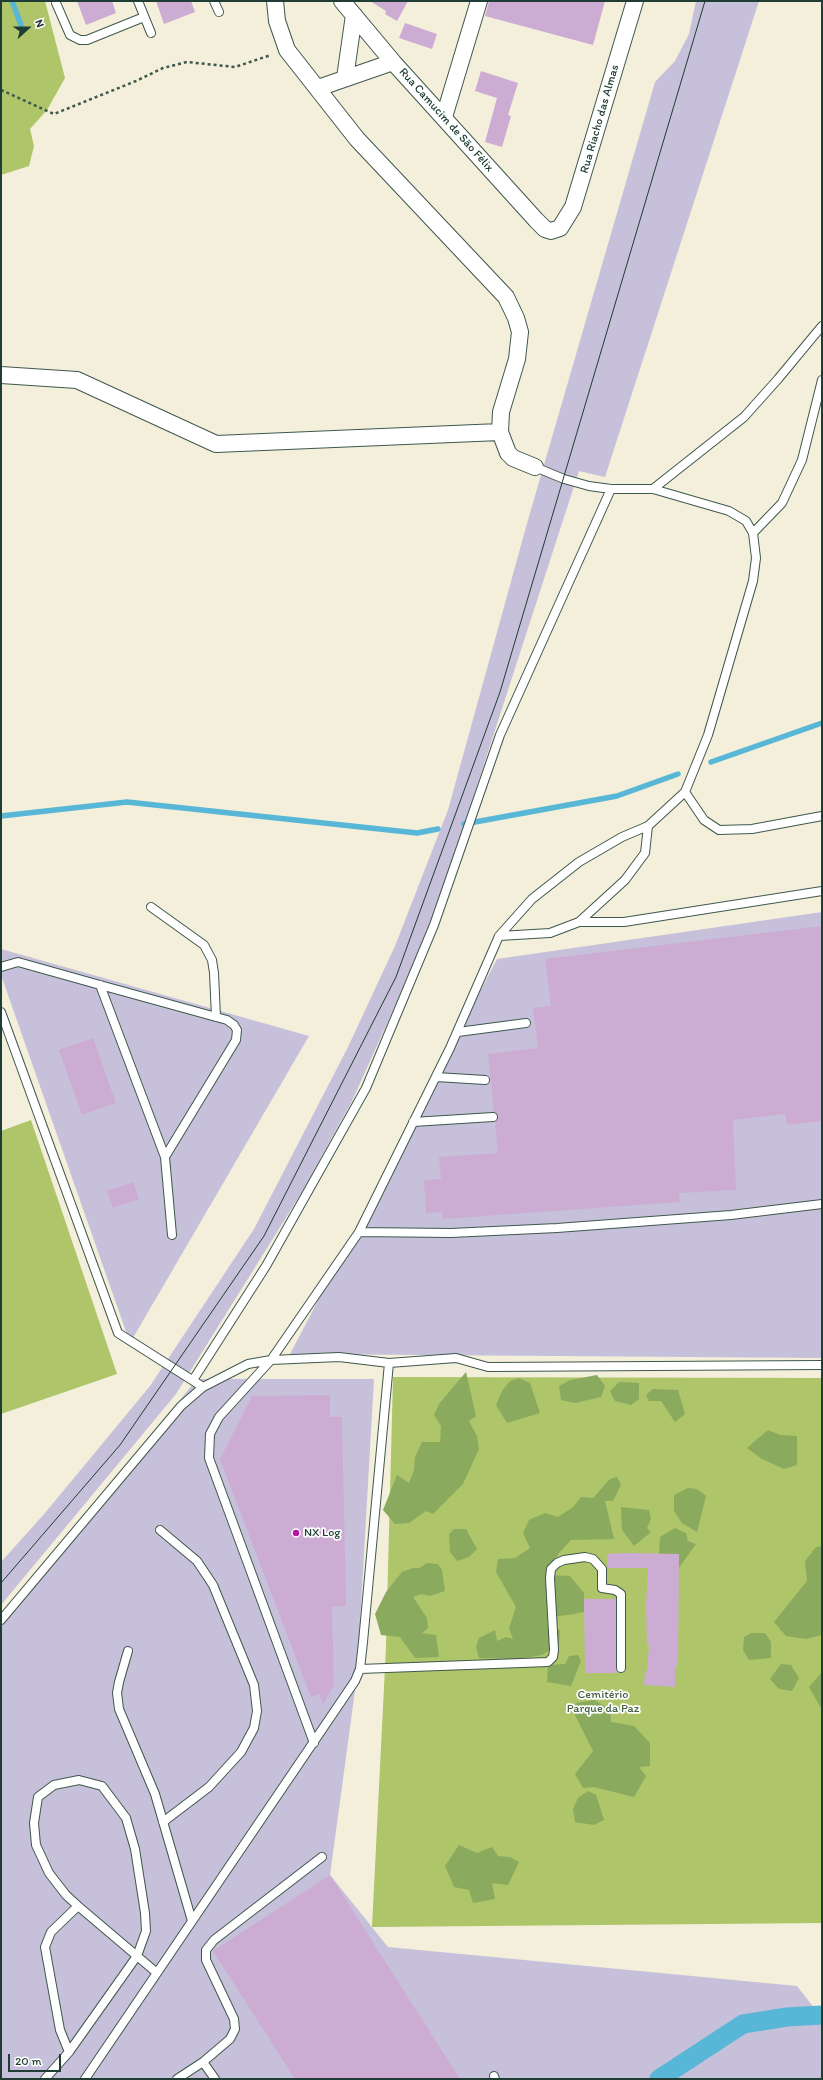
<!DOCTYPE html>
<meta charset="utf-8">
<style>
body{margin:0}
#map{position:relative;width:823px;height:2080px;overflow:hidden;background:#f3efdb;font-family:Itim,sans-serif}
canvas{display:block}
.frame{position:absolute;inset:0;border:2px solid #1f3d34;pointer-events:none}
.north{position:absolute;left:8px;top:8px;width:40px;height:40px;-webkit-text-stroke:3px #fff;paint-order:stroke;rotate:69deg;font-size:11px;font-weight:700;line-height:16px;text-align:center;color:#1f3d34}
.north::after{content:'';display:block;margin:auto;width:14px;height:18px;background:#1f3d34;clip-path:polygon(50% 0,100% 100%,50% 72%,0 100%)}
.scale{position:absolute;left:8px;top:2054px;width:53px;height:18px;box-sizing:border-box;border:2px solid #1f3d34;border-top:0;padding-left:5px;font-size:12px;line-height:14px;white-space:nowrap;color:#1f3d34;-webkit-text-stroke:3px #fff;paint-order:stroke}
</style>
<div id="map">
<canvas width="823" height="2080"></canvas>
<div class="frame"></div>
<div class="north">N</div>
<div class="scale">20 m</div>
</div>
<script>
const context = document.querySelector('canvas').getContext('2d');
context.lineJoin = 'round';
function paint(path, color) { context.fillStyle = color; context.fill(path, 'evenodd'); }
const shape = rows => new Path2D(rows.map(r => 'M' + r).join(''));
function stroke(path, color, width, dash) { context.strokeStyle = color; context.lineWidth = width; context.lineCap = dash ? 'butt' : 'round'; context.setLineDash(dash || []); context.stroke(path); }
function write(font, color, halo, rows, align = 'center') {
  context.font = font + ' Itim,sans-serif'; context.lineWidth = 3.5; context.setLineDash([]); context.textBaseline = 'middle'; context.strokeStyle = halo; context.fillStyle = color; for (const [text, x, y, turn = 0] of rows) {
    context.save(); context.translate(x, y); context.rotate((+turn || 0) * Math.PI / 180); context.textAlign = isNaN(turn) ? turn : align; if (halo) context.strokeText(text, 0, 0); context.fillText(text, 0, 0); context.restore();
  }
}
const industrial = shape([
 [696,1,759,1,605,477,579,471,449,872,428,928,394,1008,352,1101,302,1192,176,1394,1,1605,1,1562,45,1513,150,1386,254,1229,347,1049,395,946,448,810,526,527,655,82,675,61,689,34],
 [822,912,822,1358,290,1354,497,959],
 [1,949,309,1036,130,1343,1,975],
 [197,1379,374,1379,357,1676,330,1875,388,1947,797,1986,822,2018,822,2079,1,2079,1,1620]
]);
const green = shape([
 [1,1,45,1,65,78,47,110,30,129,34,146,29,166,1,175],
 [31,1120,117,1374,1,1414,1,1131],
 [393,1377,822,1378,822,1923,372,1927,386,1647]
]);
const forest = shape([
 [466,1372,476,1416,469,1421,477,1436,479,1449,463,1484,433,1514,426,1511,409,1523,395,1524,383,1510,397,1475,409,1483,414,1470,415,1457,422,1442,440,1442,441,1426,434,1415,439,1404],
 [597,1375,605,1386,601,1397,575,1403,561,1400,559,1386,570,1380],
 [519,1378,530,1383,540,1413,507,1423,496,1405,502,1391,510,1381],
 [619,1382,639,1383,639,1399,631,1405,615,1401,610,1391],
 [653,1389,678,1390,685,1414,675,1422,661,1401,649,1401,646,1395],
 [768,1430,780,1435,797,1436,797,1465,784,1469,762,1459,747,1448],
 [617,1477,621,1485,613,1501,605,1501,614,1539,571,1540,559,1553,546,1575,570,1576,584,1593,584,1612,568,1615,547,1617,548,1629,560,1630,559,1644,542,1655,518,1659,479,1658,476,1647,479,1638,495,1630,497,1641,506,1637,513,1639,509,1628,516,1607,496,1572,498,1559,515,1558,530,1548,523,1533,529,1520,545,1513,558,1517,573,1507,581,1497,593,1498,610,1479],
 [688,1488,697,1489,706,1496,697,1532,682,1523,674,1511,674,1495],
 [621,1507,649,1510,651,1519,647,1528,651,1532,634,1546,622,1530],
 [675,1528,686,1533,688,1541,696,1544,678,1569,679,1554,659,1554,660,1537],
 [454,1529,466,1529,477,1549,469,1557,457,1561,450,1552,449,1534],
 [822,1546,822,1635,806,1639,786,1636,774,1622,807,1581,805,1561,816,1547],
 [427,1563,438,1564,442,1570,445,1591,430,1596,421,1594,413,1597,427,1618,428,1628,422,1633,436,1635,439,1657,415,1658,400,1637,381,1635,375,1614,386,1592,402,1572,413,1568,420,1568],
 [751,1633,765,1633,771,1642,771,1658,749,1660,743,1650,744,1637],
 [578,1655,581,1661,571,1686,547,1682,548,1665,565,1664,569,1656],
 [781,1664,791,1665,799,1678,792,1691,779,1689,770,1679],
 [822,1672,822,1710,809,1687],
 [594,1700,610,1709,611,1722,634,1726,650,1743,650,1766,639,1767,646,1776,634,1797,594,1787,583,1788,575,1774,593,1751,573,1711,576,1703],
 [588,1791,596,1795,604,1820,594,1825,575,1822,573,1809,578,1798],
 [459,1845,477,1853,492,1847,498,1856,510,1857,519,1862,508,1885,492,1883,495,1899,473,1903,469,1890,454,1887,445,1866]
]);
const stream = shape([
 [12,1,21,25],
 [711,762,822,723],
 [1,816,127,802,417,833,438,829],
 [464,824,617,796,678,774]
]);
const canal = shape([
 [659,2079,743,2024,787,2017,822,2015]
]);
const building = shape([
 [77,1,112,1,116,13,86,25],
 [156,1,191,1,195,12,164,24],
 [370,1,408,1,397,21,385,14,386,11],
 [489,1,605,1,593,45,485,16],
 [405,23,437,34,432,49,399,38],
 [481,71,518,83,508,115,511,116,502,147,485,142,497,98,475,91],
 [822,926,822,1121,787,1125,785,1114,733,1120,736,1190,679,1193,680,1202,443,1219,442,1212,426,1213,424,1180,441,1179,439,1157,498,1153,495,1122,498,1116,494,1112,488,1054,538,1048,533,1008,551,1006,545,959],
 [93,1038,116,1103,82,1115,59,1050],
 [133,1182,139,1199,113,1208,107,1191],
 [330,1395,330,1417,342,1417,346,1606,332,1607,334,1685,323,1704,319,1694,311,1697,220,1459,252,1396],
 [627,1553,679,1554,678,1666,675,1666,675,1687,644,1685,645,1671,647,1671,649,1645,647,1645,646,1606,648,1568,608,1568,607,1554],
 [584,1599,616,1599,617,1673,585,1673],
 [330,1875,460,2079,295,2079,213,1951]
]);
const path = shape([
 [1,90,54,114,136,81,163,68,187,62,235,67,271,55]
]);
const lane = shape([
 [138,1,151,33],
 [214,1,219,12],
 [56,3,70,35,80,40,87,40,144,17],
 [653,489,744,417,778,379,822,326],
 [753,533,782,503,802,460,822,380],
 [685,792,704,820,719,830,752,829,822,816],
 [151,907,204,945,212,960,214,973,216,1017],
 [579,922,624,922,822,891],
 [499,936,550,933,579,922,625,880,645,853,648,826],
 [1,967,18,962,100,985,227,1020,234,1025,237,1030,236,1040,165,1157,100,985],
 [1,1012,118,1333,203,1387],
 [458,1032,526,1023],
 [436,1077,485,1080],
 [413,1122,493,1117],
 [165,1157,172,1235],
 [359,1232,451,1233,557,1228,731,1215,822,1204],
 [193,1380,266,1266,366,1088,434,925,500,735,611,489],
 [160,1530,197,1561,213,1585,254,1685,257,1711,254,1728,241,1752,209,1787,163,1822],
 [1,1620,181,1406,203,1387,248,1364,271,1360,339,1357,389,1363,456,1358,488,1367,822,1365],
 [128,1651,119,1682,117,1693,119,1709,155,1794,192,1921],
 [360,1669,548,1662,553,1657,554,1650,550,1578,551,1569,557,1563,564,1560,585,1557,593,1559,602,1569,602,1588,615,1590,621,1594,621,1668],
 [314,1743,209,1458,210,1434,219,1417,271,1360,359,1232,450,1048,499,936,532,899,579,862,622,837,648,826,685,792,708,735,753,581,756,558,753,533,746,521,729,511,653,489,611,489,589,486,564,479,535,467],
 [69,2052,60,2030,45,1947,51,1932,78,1906],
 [203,2062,215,2079],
 [494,2076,495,2079],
 [45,2079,69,2052,137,1956,146,1931,145,1913,135,1849,126,1818,102,1786,79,1780,54,1785,38,1797,34,1823,36,1845,49,1873,66,1895,78,1906,137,1956,157,1973],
 [85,2079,355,1681,360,1669,363,1642,389,1363],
 [177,2079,203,2062,230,2039,235,2029,234,2019,206,1960,206,1950,214,1940,322,1857]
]);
const street = shape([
 [275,1,277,21,287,50,357,139,506,297,516,318,520,332,517,359,501,412,500,432,508,453,513,458,535,467],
 [342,1,393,62,536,220,545,229,551,231,560,228,573,207,635,1],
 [345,78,354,15],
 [318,88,393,62],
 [444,117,479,1],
 [1,375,77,380,216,444,500,432]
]);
const tram = shape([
 [1,1583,120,1445,264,1236,396,977,500,692,705,1]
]);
const markers = [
 [296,1533,4,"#b5179e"]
];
const streetNames = [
 ["Rua Riacho das Almas",600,119,-74],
 ["Rua Camucim de São Félix",446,120,48]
];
const poiNames = [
 ["NX Log",304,1533]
];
const parkNames = [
 ["Cemitério",603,1695],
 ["Parque da Paz",603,1709]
];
paint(industrial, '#c6c0da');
paint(green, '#aec56a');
paint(forest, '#8aaa5e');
stroke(stream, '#58b7d6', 5.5);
stroke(canal, '#58b7d6', 19);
paint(building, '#cdacd4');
stroke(lane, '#3f584d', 10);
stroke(street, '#3f584d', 18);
stroke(path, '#3f584d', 2.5, [3, 3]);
stroke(lane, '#fff', 8);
stroke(street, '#fff', 16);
stroke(tram, '#1f3d34', 1);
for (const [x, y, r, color] of markers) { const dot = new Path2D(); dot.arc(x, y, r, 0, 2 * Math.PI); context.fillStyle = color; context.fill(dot); stroke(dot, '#fff', 1.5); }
write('12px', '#1f3d34', '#fff', streetNames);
write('12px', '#1f3d34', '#fff', poiNames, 'left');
write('12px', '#435f42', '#fff', parkNames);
</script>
